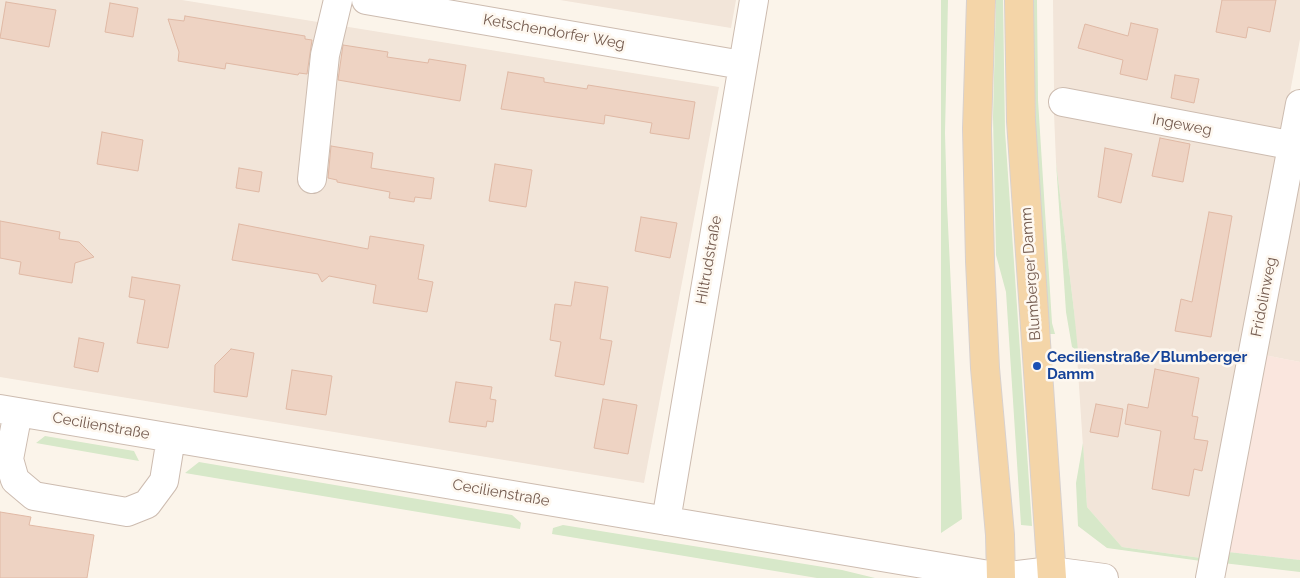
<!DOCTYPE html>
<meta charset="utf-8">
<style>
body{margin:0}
canvas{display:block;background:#fbf4ea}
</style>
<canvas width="1300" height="578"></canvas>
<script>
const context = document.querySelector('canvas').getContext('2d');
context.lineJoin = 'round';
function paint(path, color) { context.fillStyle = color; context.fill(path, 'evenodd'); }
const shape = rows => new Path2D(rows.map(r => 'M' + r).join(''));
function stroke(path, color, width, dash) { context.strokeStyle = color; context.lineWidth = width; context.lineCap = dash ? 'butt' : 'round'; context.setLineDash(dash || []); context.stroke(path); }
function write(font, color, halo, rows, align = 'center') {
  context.font = font + ' Raleway,sans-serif'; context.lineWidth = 5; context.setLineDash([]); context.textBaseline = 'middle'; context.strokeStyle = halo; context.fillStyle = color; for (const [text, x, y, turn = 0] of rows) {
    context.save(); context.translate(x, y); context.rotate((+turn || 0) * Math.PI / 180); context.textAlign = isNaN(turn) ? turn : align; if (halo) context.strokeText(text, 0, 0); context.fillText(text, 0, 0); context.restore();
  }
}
const residential = shape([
 [0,0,182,0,719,87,644,483,0,377],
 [560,0,736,0,731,28],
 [1053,0,1300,0,1300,39,1283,130,1054,89],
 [1054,113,1278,155,1201,558,1122,547,1087,507,1074,311,1056,162],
 [1300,176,1300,362,1264,355]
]);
const commercial = shape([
 [1264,355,1300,362,1300,560,1228,552]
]);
const green = shape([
 [941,0,948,0,945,133,947,204,962,519,941,533],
 [996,0,1003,0,1005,131,1032,526,1021,525,1006,292,996,255,993,117],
 [1033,0,1037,0,1038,100,1052,323,1055,334,1048,334,1036,138],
 [1056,162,1074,311,1078,351,1072,347,1066,312],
 [45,436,134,451,139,461,36,443],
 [1083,443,1087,507,1122,547,1201,558,1201,561,1107,548,1078,526,1076,483],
 [199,462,512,515,521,523,520,529,185,473],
 [563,525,842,570,875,578,817,578,552,534,553,528],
 [1228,552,1300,560,1300,572,1223,563]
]);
const building = shape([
 [1222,0,1276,0,1270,32,1248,27,1246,38,1216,32,1222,0],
 [6,2,56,10,49,47,0,38,6,2],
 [110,3,138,8,133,37,105,32,110,3],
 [185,16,305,36,305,39,312,40,307,74,299,73,298,75,226,63,225,69,178,61,179,52,168,19,184,21,185,16],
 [1131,23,1158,29,1147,80,1120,74,1123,60,1078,48,1085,24,1128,36,1131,23],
 [343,45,388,52,387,57,428,63,429,59,466,65,460,101,338,80,343,45],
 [508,72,544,78,544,82,587,89,588,85,695,102,689,139,650,133,652,123,605,115,604,124,501,109,508,72],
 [1175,75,1199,79,1194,103,1171,98,1175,75],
 [102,132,143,140,138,171,97,164,102,132],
 [1160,138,1190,144,1183,182,1152,176,1160,138],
 [331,146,373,153,371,168,434,178,431,199,415,197,414,202,389,198,390,192,337,182,337,180,328,178,331,146],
 [1105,148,1132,154,1121,203,1098,197,1105,148],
 [495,164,532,170,526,207,489,201,495,164],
 [239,168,262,172,259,192,236,188,239,168],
 [1209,212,1232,216,1211,337,1175,331,1181,299,1192,302,1209,212],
 [641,217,677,223,670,258,635,251,641,217],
 [0,221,60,232,59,239,79,242,94,257,75,263,72,283,19,274,21,262,0,258,0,221],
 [239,224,368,249,370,236,424,245,418,279,433,282,427,312,373,303,376,285,329,276,322,282,318,274,232,260,239,224],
 [132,277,180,285,168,348,137,343,145,300,129,297,132,277],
 [575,282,608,287,600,339,612,341,604,385,555,376,561,342,550,340,555,304,571,306,575,282],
 [79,338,104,343,98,372,74,367,79,338],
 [231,349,254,353,247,397,214,392,215,365,231,349],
 [1155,369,1199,378,1192,416,1198,417,1194,439,1208,441,1202,471,1194,469,1189,496,1152,489,1161,431,1125,424,1128,404,1148,408,1155,369],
 [292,370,332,376,326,415,286,409,292,370],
 [456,382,492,387,490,399,496,400,493,422,487,421,486,427,449,422,456,382],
 [603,399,637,405,628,454,594,448,603,399],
 [1096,404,1123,409,1118,437,1090,432,1096,404],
 [0,512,31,517,29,525,94,535,87,578,0,578,0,512]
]);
const minor = shape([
 [366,0,742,65],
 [1063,102,1300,147],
 [312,179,325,55,338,0],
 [0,409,1001,577,1051,571,1104,578],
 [18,412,9,459,15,480,34,496,127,512,147,504,164,481,171,438],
 [666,521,754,0],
 [1210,578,1300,104]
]);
const major = shape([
 [981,0,977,129,980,261,985,368,1000,535,1001,578],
 [1019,0,1021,121,1052,578]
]);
const markers = [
 [1037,366,5,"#1a4fb4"]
];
const streetNames = [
 ["Ketschendorfer Weg",554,32,10],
 ["Ingeweg",1182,125,11],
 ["Hiltrudstraße",709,260,-80],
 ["Blumberger Damm",1031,274,-94],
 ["Fridolinweg",1264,297,-79],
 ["Cecilienstraße",101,426,10],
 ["Cecilienstraße",501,493,10]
];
const transitNames = [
 ["Cecilienstraße/Blumberger",1047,357],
 ["Damm",1047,374]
];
paint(residential, '#f2e5d9');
paint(commercial, '#fae6de');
paint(green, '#d7e8c9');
paint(building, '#eed3c3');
stroke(building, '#e0b9a5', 1);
stroke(minor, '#cdbcb0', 30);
stroke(major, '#d8d1ce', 30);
stroke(minor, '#fff', 28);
stroke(major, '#f4d5a8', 28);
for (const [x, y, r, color] of markers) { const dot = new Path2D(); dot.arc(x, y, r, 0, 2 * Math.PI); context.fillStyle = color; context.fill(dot); stroke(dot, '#fef8f0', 2); }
write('15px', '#745b4f', '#fef8f0', streetNames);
write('bold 15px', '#164399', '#fef8f0', transitNames, 'left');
</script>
